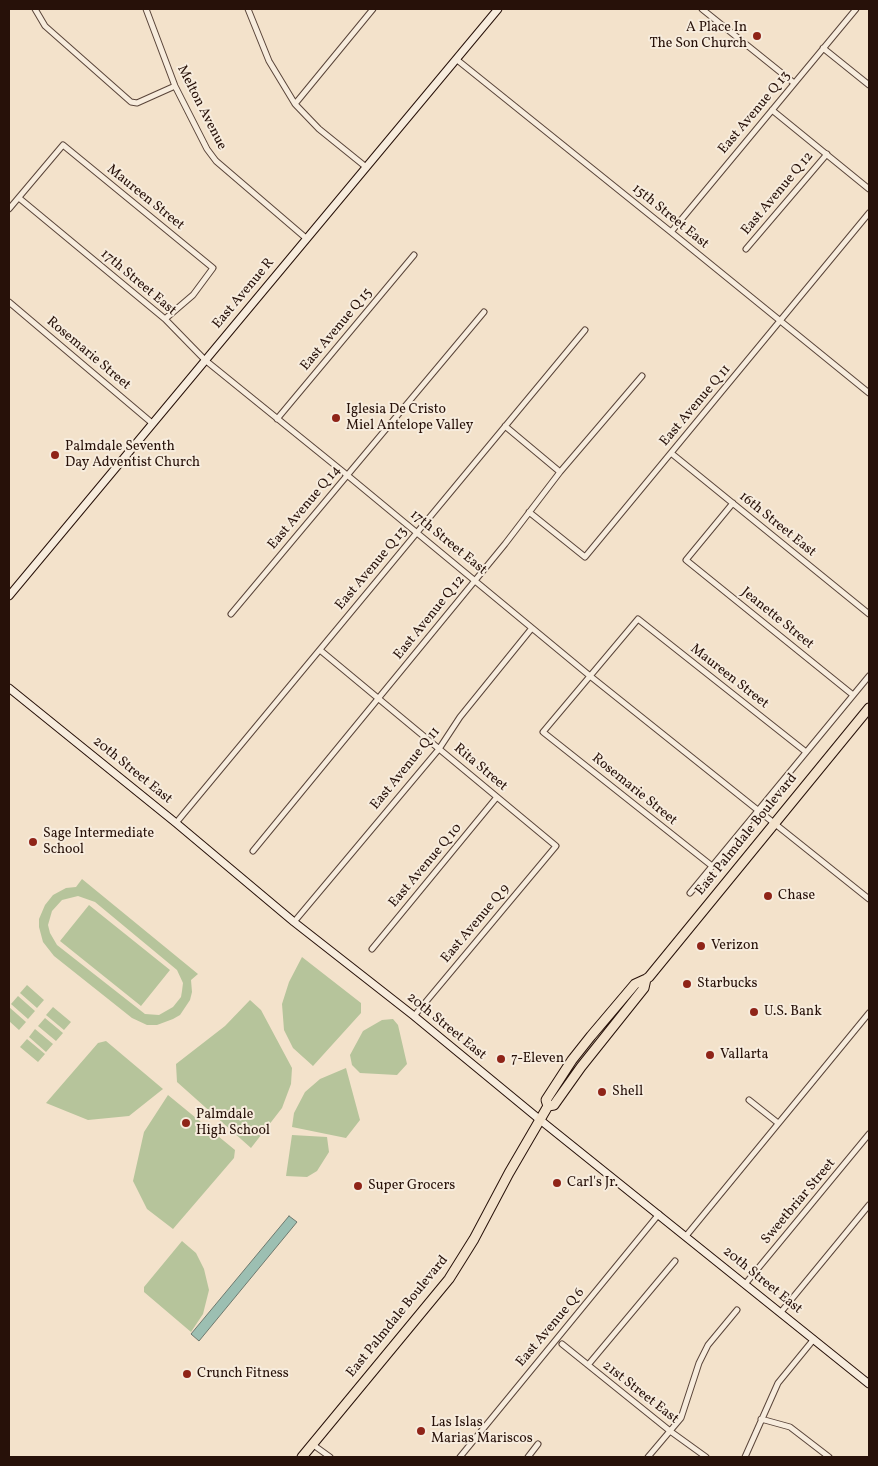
<!DOCTYPE html>
<style>
body{margin:0}
#map{position:relative;width:878px;height:1466px;overflow:hidden;background:#f3e2cb;font-family:Vollkorn,serif}
canvas{display:block}
.frame{position:absolute;inset:0;border:10px solid #271109;pointer-events:none}
</style>
<div id="map">
<canvas width="878" height="1466"></canvas>
<div class="frame"></div>
</div>
<script>
const context = document.querySelector('canvas').getContext('2d');
context.lineJoin = 'round';
function paint(path, color) { context.fillStyle = color; context.fill(path, 'evenodd'); }
const shape = rows => new Path2D(rows.map(r => 'M' + r).join(''));
function stroke(path, color, width, dash) { context.strokeStyle = color; context.lineWidth = width; context.lineCap = dash ? 'butt' : 'round'; context.setLineDash(dash || []); context.stroke(path); }
function write(font, color, halo, rows, align = 'center') {
  context.font = font + ' Vollkorn,serif'; context.lineWidth = 4; context.setLineDash([]); context.textBaseline = 'middle'; context.strokeStyle = halo; context.fillStyle = color; for (const [text, x, y, turn = 0] of rows) {
    context.save(); context.translate(x, y); context.rotate((+turn || 0) * Math.PI / 180); context.textAlign = isNaN(turn) ? turn : align; if (halo) context.strokeText(text, 0, 0); context.fillText(text, 0, 0); context.restore();
  }
}
const green = shape([
 [82,879,198,974,191,980,192,992,190,1000,180,1015,173,1019,157,1025,147,1025,132,1018,54,956,43,942,39,927,39,919,45,905,53,895,66,888,76,887],
 [78,896,95,902,177,970,183,983,182,991,181,997,173,1007,159,1015,145,1014,57,945,50,933,48,925,52,911,62,900],
 [89,905,170,970,141,1006,60,941],
 [302,957,361,1003,361,1013,313,1066,293,1048,284,1030,282,1004,289,982],
 [27,985,44,1000,37,1008,20,993],
 [18,996,35,1011,28,1019,11,1004],
 [250,1000,261,1010,292,1068,291,1084,282,1108,251,1148,177,1082,176,1064,225,1026],
 [9,1007,26,1022,19,1030,9,1021],
 [53,1007,71,1022,64,1030,46,1015],
 [45,1018,63,1033,56,1041,38,1026],
 [393,1019,398,1025,407,1064,397,1075,360,1073,352,1065,350,1055,363,1031,382,1020],
 [35,1029,53,1044,46,1052,29,1037],
 [27,1039,45,1054,38,1062,20,1047],
 [106,1041,163,1089,129,1116,88,1120,46,1103,98,1043],
 [346,1068,360,1120,346,1138,292,1127,294,1113,305,1092,320,1079],
 [168,1095,235,1150,234,1158,173,1229,147,1209,133,1181,144,1132],
 [292,1135,327,1137,329,1152,317,1171,307,1177,286,1176],
 [182,1241,196,1253,204,1269,209,1290,203,1314,191,1332,144,1292,144,1287]
]);
const water = shape([
 [289,1216,297,1222,199,1341,191,1334,289,1216]
]);
const street = shape([
 [35,9,45,26,131,102,137,103,175,86],
 [146,9,175,86,207,149,216,161,307,239],
 [248,9,269,61,295,104,319,129,366,167],
 [702,9,794,83],
 [823,48,869,85],
 [456,59,671,232,869,393],
 [295,104,373,9],
 [772,110,869,189],
 [19,198,165,319,205,360,347,475,590,676,869,899],
 [9,209,63,145,213,268,193,295,165,319],
 [671,232,856,9],
 [746,249,827,154],
 [9,302,152,423],
 [277,419,414,255],
 [505,426,560,472],
 [671,453,869,614],
 [733,503,686,560,853,695],
 [529,512,585,557,869,213],
 [231,614,484,312],
 [320,650,556,846,414,1016],
 [176,823,585,330],
 [253,851,505,544,560,472,642,376],
 [712,866,543,732,638,619,806,752],
 [690,893,869,676],
 [294,922,439,749,460,717,532,628],
 [372,949,497,797],
 [749,1100,778,1123],
 [686,1236,869,1013],
 [746,1283,869,1134],
 [781,1312,869,1205],
 [562,1344,670,1431,706,1457],
 [588,1365,675,1261],
 [761,1419,790,1427,829,1457],
 [312,1444,330,1457],
 [460,1457,659,1214],
 [528,1457,538,1444],
 [648,1457,681,1418,699,1363,708,1345,737,1310],
 [745,1457,778,1383,814,1339]
]);
const secondary = shape([
 [9,596,498,9],
 [9,688,176,823,294,922,414,1016,539,1119,869,1384]
]);
const highway = shape([
 [548,1106,546,1100,572,1060,591,1036,635,984,646,979,649,977,869,708],
 [302,1457,449,1279,474,1239,509,1173,548,1106,554,1105,581,1067,644,988,646,979]
]);
const markers = [
 [757,36,5,"#8f2418"],
 [336,418,5,"#8f2418"],
 [55,455,5,"#8f2418"],
 [33,842,5,"#8f2418"],
 [768,896,5,"#8f2418"],
 [701,946,5,"#8f2418"],
 [687,984,5,"#8f2418"],
 [754,1012,5,"#8f2418"],
 [710,1055,5,"#8f2418"],
 [501,1059,5,"#8f2418"],
 [602,1092,5,"#8f2418"],
 [186,1123,5,"#8f2418"],
 [557,1183,5,"#8f2418"],
 [358,1186,5,"#8f2418"],
 [187,1374,5,"#8f2418"],
 [421,1431,5,"#8f2418"]
];
const poiNames = [
 ["A Place In",747,28,"right"],
 ["The Son Church",747,44,"right"],
 ["Iglesia De Cristo",346,410],
 ["Miel Antelope Valley",346,426],
 ["Palmdale Seventh",65,447],
 ["Day Adventist Church",65,463],
 ["Sage Intermediate",43,834],
 ["School",43,850],
 ["Chase",778,896],
 ["Verizon",711,946],
 ["Starbucks",697,984],
 ["U.S. Bank",764,1012],
 ["Vallarta",720,1055],
 ["7-Eleven",511,1059],
 ["Shell",612,1092],
 ["Palmdale",196,1115],
 ["High School",196,1131],
 ["Carl's Jr.",567,1183],
 ["Super Grocers",368,1186],
 ["Crunch Fitness",197,1374],
 ["Las Islas",431,1423],
 ["Marias Mariscos",431,1439]
];
const streetNames = [
 ["Melton Avenue",201,108,63],
 ["East Avenue Q 13",755,113,-50],
 ["East Avenue Q 12",778,194,-50],
 ["Maureen Street",145,198,39],
 ["15th Street East",670,217,39],
 ["17th Street East",138,283,40],
 ["East Avenue R",244,294,-50],
 ["East Avenue Q 15",337,330,-50],
 ["Rosemarie Street",88,354,40],
 ["East Avenue Q 11",696,406,-50],
 ["East Avenue Q 14",305,508,-50],
 ["16th Street East",777,525,39],
 ["17th Street East",448,543,39],
 ["East Avenue Q 13",372,569,-50],
 ["East Avenue Q 12",430,618,-51],
 ["Jeanette Street",777,619,39],
 ["Maureen Street",729,677,38],
 ["Rita Street",480,768,40],
 ["East Avenue Q 11",406,769,-51],
 ["20th Street East",132,771,39],
 ["Rosemarie Street",634,790,39],
 ["East Palmdale Boulevard",747,835,-51],
 ["East Avenue Q 10",426,866,-50],
 ["East Avenue Q 9",476,924,-50],
 ["20th Street East",446,1027,39],
 ["Sweetbriar Street",799,1202,-50],
 ["20th Street East",762,1281,39],
 ["East Palmdale Boulevard",398,1317,-51],
 ["East Avenue Q 6",551,1328,-50],
 ["21st Street East",640,1393,38]
];
paint(green, '#b6c49b');
paint(water, '#9cbfb2');
stroke(water, '#6d796e', 1);
stroke(street, '#5a453a', 7);
stroke(secondary, '#271109', 9);
stroke(highway, '#271109', 11);
stroke(street, '#f7ecdd', 5);
stroke(secondary, '#f7ecdd', 7);
stroke(highway, '#f3e2cb', 9);
for (const [x, y, r, color] of markers) { const dot = new Path2D(); dot.arc(x, y, r, 0, 2 * Math.PI); context.fillStyle = color; context.fill(dot); stroke(dot, '#f7ecdd', 2); }
write('14px', '#271109', '#f7ecdd', poiNames, 'left');
write('14px', '#271109', '#f7ecdd', streetNames);
</script>
